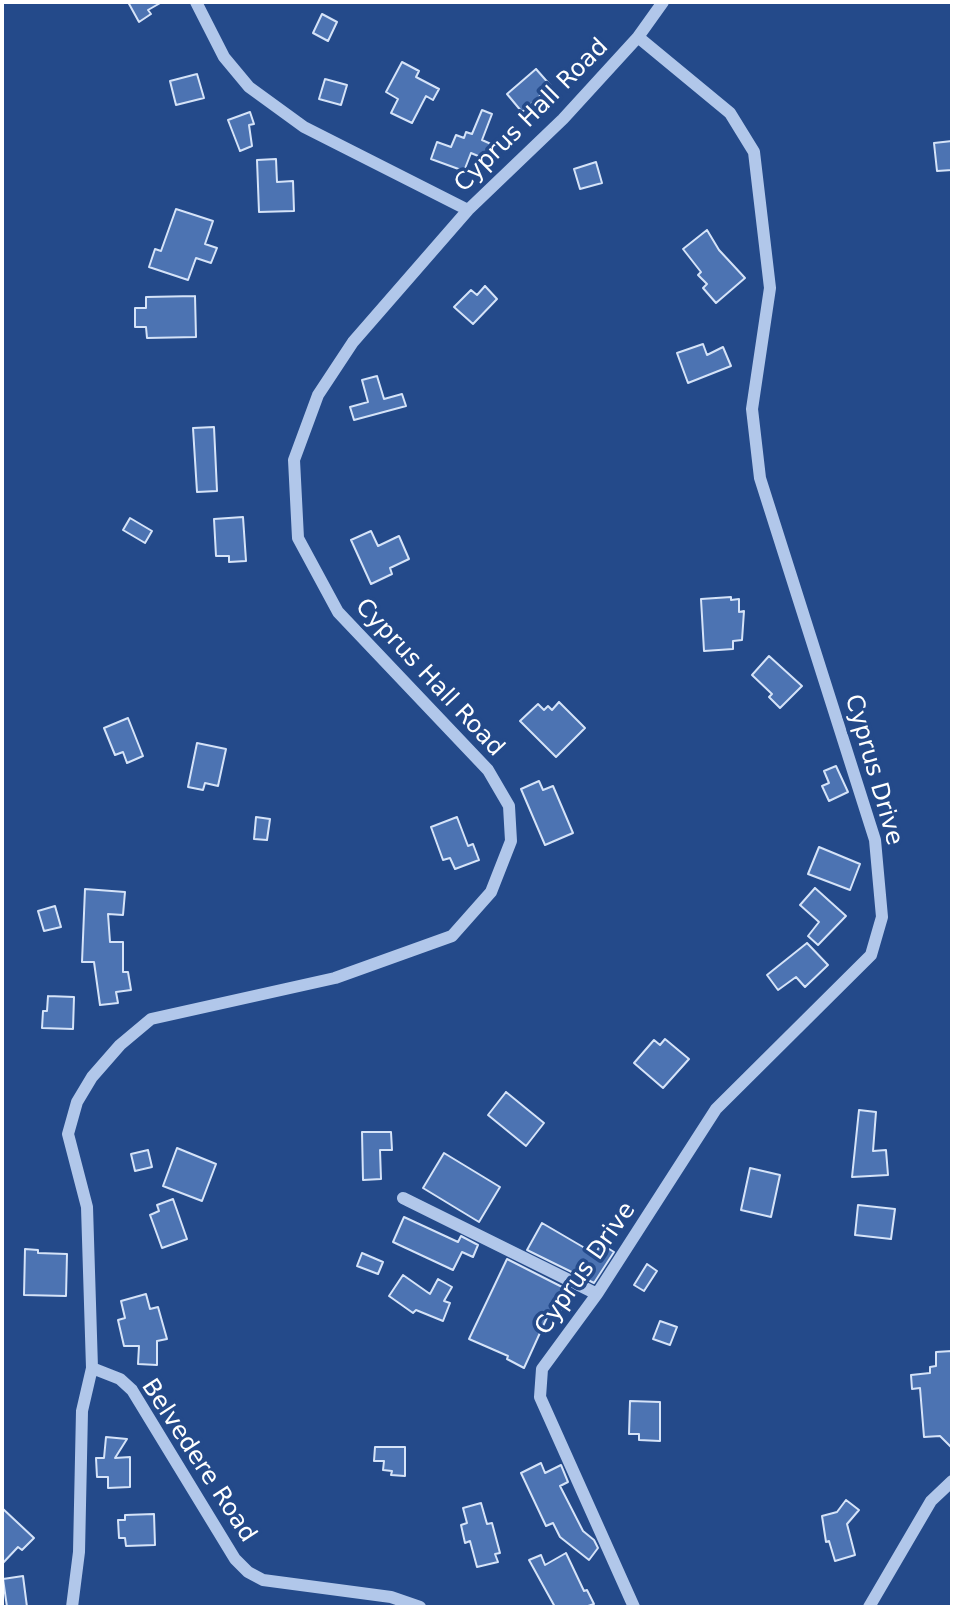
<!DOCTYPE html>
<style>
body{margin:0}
#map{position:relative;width:954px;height:1609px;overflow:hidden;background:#244a8a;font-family:"DejaVu Sans",sans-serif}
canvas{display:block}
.frame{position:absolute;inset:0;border:4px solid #fff;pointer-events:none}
</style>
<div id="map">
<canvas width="954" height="1609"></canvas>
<div class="frame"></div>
</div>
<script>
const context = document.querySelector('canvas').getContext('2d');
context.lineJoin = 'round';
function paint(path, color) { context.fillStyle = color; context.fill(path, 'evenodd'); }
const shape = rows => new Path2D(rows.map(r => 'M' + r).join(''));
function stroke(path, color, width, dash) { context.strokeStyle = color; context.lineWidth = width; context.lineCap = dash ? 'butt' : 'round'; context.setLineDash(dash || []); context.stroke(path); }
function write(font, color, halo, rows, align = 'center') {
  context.font = font + ' "DejaVu Sans",sans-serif'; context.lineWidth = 7; context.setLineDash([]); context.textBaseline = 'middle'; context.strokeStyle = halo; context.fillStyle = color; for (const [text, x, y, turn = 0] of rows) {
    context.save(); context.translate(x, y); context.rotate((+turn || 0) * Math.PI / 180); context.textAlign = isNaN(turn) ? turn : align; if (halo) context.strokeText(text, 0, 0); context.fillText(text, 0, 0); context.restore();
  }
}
const building = shape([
 [128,2,162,2,148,10,151,14,139,22,128,2],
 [322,14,337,22,328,41,313,33,322,14],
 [402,62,419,71,416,77,439,89,433,100,426,96,412,123,391,113,398,99,386,92,402,62],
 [536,69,551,86,522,112,507,94,536,69],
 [197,74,204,98,176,105,170,81,197,74],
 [325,79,347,85,341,105,319,99,325,79],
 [482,110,492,114,482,140,491,144,485,159,471,153,464,171,431,159,437,142,451,147,456,135,464,138,466,132,472,134,482,110],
 [250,112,254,124,249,125,252,146,240,151,228,120,250,112],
 [952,141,952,170,937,171,934,143,952,141],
 [276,159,277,182,293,181,294,211,259,212,257,160,276,159],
 [596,162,602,183,580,189,574,169,596,162],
 [176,209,213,221,205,244,217,248,211,263,196,258,188,280,149,267,155,249,161,251,176,209],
 [707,230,719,250,745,278,716,303,703,288,707,284,698,275,701,272,683,249,707,230],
 [485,286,497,299,473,324,454,307,471,290,477,295,485,286],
 [195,296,196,337,147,338,146,327,135,327,135,308,146,308,146,297,195,296],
 [703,344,707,355,723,347,731,366,688,383,677,353,703,344],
 [377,376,384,399,402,394,406,406,354,420,350,407,368,402,362,380,377,376],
 [214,427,217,491,197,492,193,428,214,427],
 [243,517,246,561,229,562,229,556,216,556,214,519,243,517],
 [130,518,152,531,145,543,123,530,130,518],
 [371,531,378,546,399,536,409,559,390,568,392,574,371,584,351,540,371,531],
 [731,597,731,600,739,599,739,612,744,611,742,640,733,641,733,649,704,651,701,599,731,597],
 [769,656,802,686,780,708,769,697,772,694,752,675,769,656],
 [559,702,585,728,556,757,520,721,538,704,544,710,548,706,552,710,559,702],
 [128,718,143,756,127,763,123,752,115,755,104,728,128,718],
 [197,743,226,749,218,786,205,783,203,790,188,787,197,743],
 [836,766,848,792,829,801,822,786,829,783,824,771,836,766],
 [539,781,543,790,553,786,573,833,545,845,521,789,539,781],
 [256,817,270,819,267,840,254,839,256,817],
 [457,817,468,846,473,844,479,860,455,869,450,858,443,860,431,827,457,817],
 [819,847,860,864,850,890,808,874,819,847],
 [815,888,846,916,818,945,808,936,819,922,800,905,815,888],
 [85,889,125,892,123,915,108,914,110,942,123,942,123,972,128,972,131,990,116,992,118,1003,100,1005,94,962,82,962,85,889],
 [55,906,61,927,44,931,38,911,55,906],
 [807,943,828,965,805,987,796,977,778,990,767,975,807,943],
 [48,996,74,997,73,1029,42,1028,43,1011,47,1011,48,996],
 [665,1039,689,1059,663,1088,634,1063,654,1040,660,1045,665,1039],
 [506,1092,544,1123,526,1146,488,1115,506,1092],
 [859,1110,876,1112,873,1151,886,1150,888,1175,852,1177,859,1110],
 [362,1132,391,1132,392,1150,380,1150,381,1179,363,1180,362,1132],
 [177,1148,216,1164,202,1201,163,1186,177,1148],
 [148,1150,152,1167,135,1171,131,1154,148,1150],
 [444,1153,500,1187,479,1222,423,1188,444,1153],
 [750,1168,780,1175,771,1217,741,1210,750,1168],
 [173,1199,187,1239,162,1248,150,1215,159,1211,157,1205,173,1199],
 [858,1205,895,1209,891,1239,855,1235,858,1205],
 [404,1217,458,1242,461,1236,478,1245,473,1257,462,1252,453,1270,393,1242,404,1217],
 [542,1223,595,1254,601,1244,614,1252,594,1283,527,1250,542,1223],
 [25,1249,38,1250,38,1253,67,1254,66,1296,24,1295,25,1249],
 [362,1253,383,1262,378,1274,357,1266,362,1253],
 [507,1259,570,1291,558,1317,549,1313,524,1368,507,1359,508,1356,469,1339,507,1259],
 [647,1264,657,1271,644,1291,634,1285,647,1264],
 [403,1275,430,1294,438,1279,452,1287,444,1301,450,1303,443,1321,416,1310,413,1313,389,1296,403,1275],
 [146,1294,150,1309,158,1307,167,1339,157,1341,157,1365,138,1364,139,1346,124,1346,118,1320,125,1318,121,1301,146,1294],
 [660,1321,677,1327,670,1345,653,1339,660,1321],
 [952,1351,952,1448,940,1436,924,1437,920,1388,912,1389,911,1375,930,1373,930,1367,936,1366,936,1352,952,1351],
 [630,1401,660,1402,660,1441,639,1440,639,1434,629,1434,630,1401],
 [106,1437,127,1439,115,1458,130,1457,130,1487,108,1488,108,1477,97,1477,96,1458,104,1458,106,1437],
 [375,1447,405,1447,405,1476,391,1475,392,1471,383,1470,384,1461,374,1461,375,1447],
 [541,1463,545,1473,561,1465,568,1482,560,1486,583,1531,594,1540,598,1548,589,1560,560,1537,553,1523,546,1526,521,1473,541,1463],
 [846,1500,859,1510,847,1524,855,1555,835,1561,829,1541,826,1542,822,1516,837,1512,846,1500],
 [481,1503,487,1524,492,1523,500,1553,495,1554,498,1562,477,1567,470,1541,465,1543,461,1525,467,1523,463,1508,481,1503],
 [2,1508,34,1538,22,1550,18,1547,2,1564,2,1508],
 [154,1514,155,1545,126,1546,125,1538,119,1538,118,1520,125,1520,125,1515,154,1514],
 [566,1553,584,1591,587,1590,594,1604,585,1607,555,1607,529,1560,541,1555,545,1565,566,1553],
 [23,1576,27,1607,7,1607,3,1579,23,1576]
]);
const minor = shape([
 [196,2,224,57,249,87,304,127,468,210],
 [403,1198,597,1294],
 [92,1368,87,1207,68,1134,77,1102,92,1077,120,1045,151,1019,335,978,452,936,491,892,511,841,509,806,488,770,338,612,298,538,294,460,318,395,353,342,468,210,563,119,638,37,663,2],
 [72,1607,79,1552,82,1411,92,1368,120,1379,132,1390,235,1559,248,1572,263,1580,391,1597,420,1607],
 [634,1607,540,1397,542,1369,597,1294,716,1109,871,955,882,917,875,840,760,478,752,409,770,288,754,152,730,113,638,37],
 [869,1607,931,1501,952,1481]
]);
const streetNames = [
 ["Cyprus Hall Road",532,116,-45],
 ["Cyprus Hall Road",429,678,47],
 ["Cyprus Drive",873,770,74],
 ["Cyprus Drive",586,1269,-55],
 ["Belvedere Road",198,1461,57]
];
paint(building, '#4c73b2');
stroke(building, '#d5e3f8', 2);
stroke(minor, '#b1c7ea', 12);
write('24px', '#fff', '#244a8a', streetNames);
</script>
